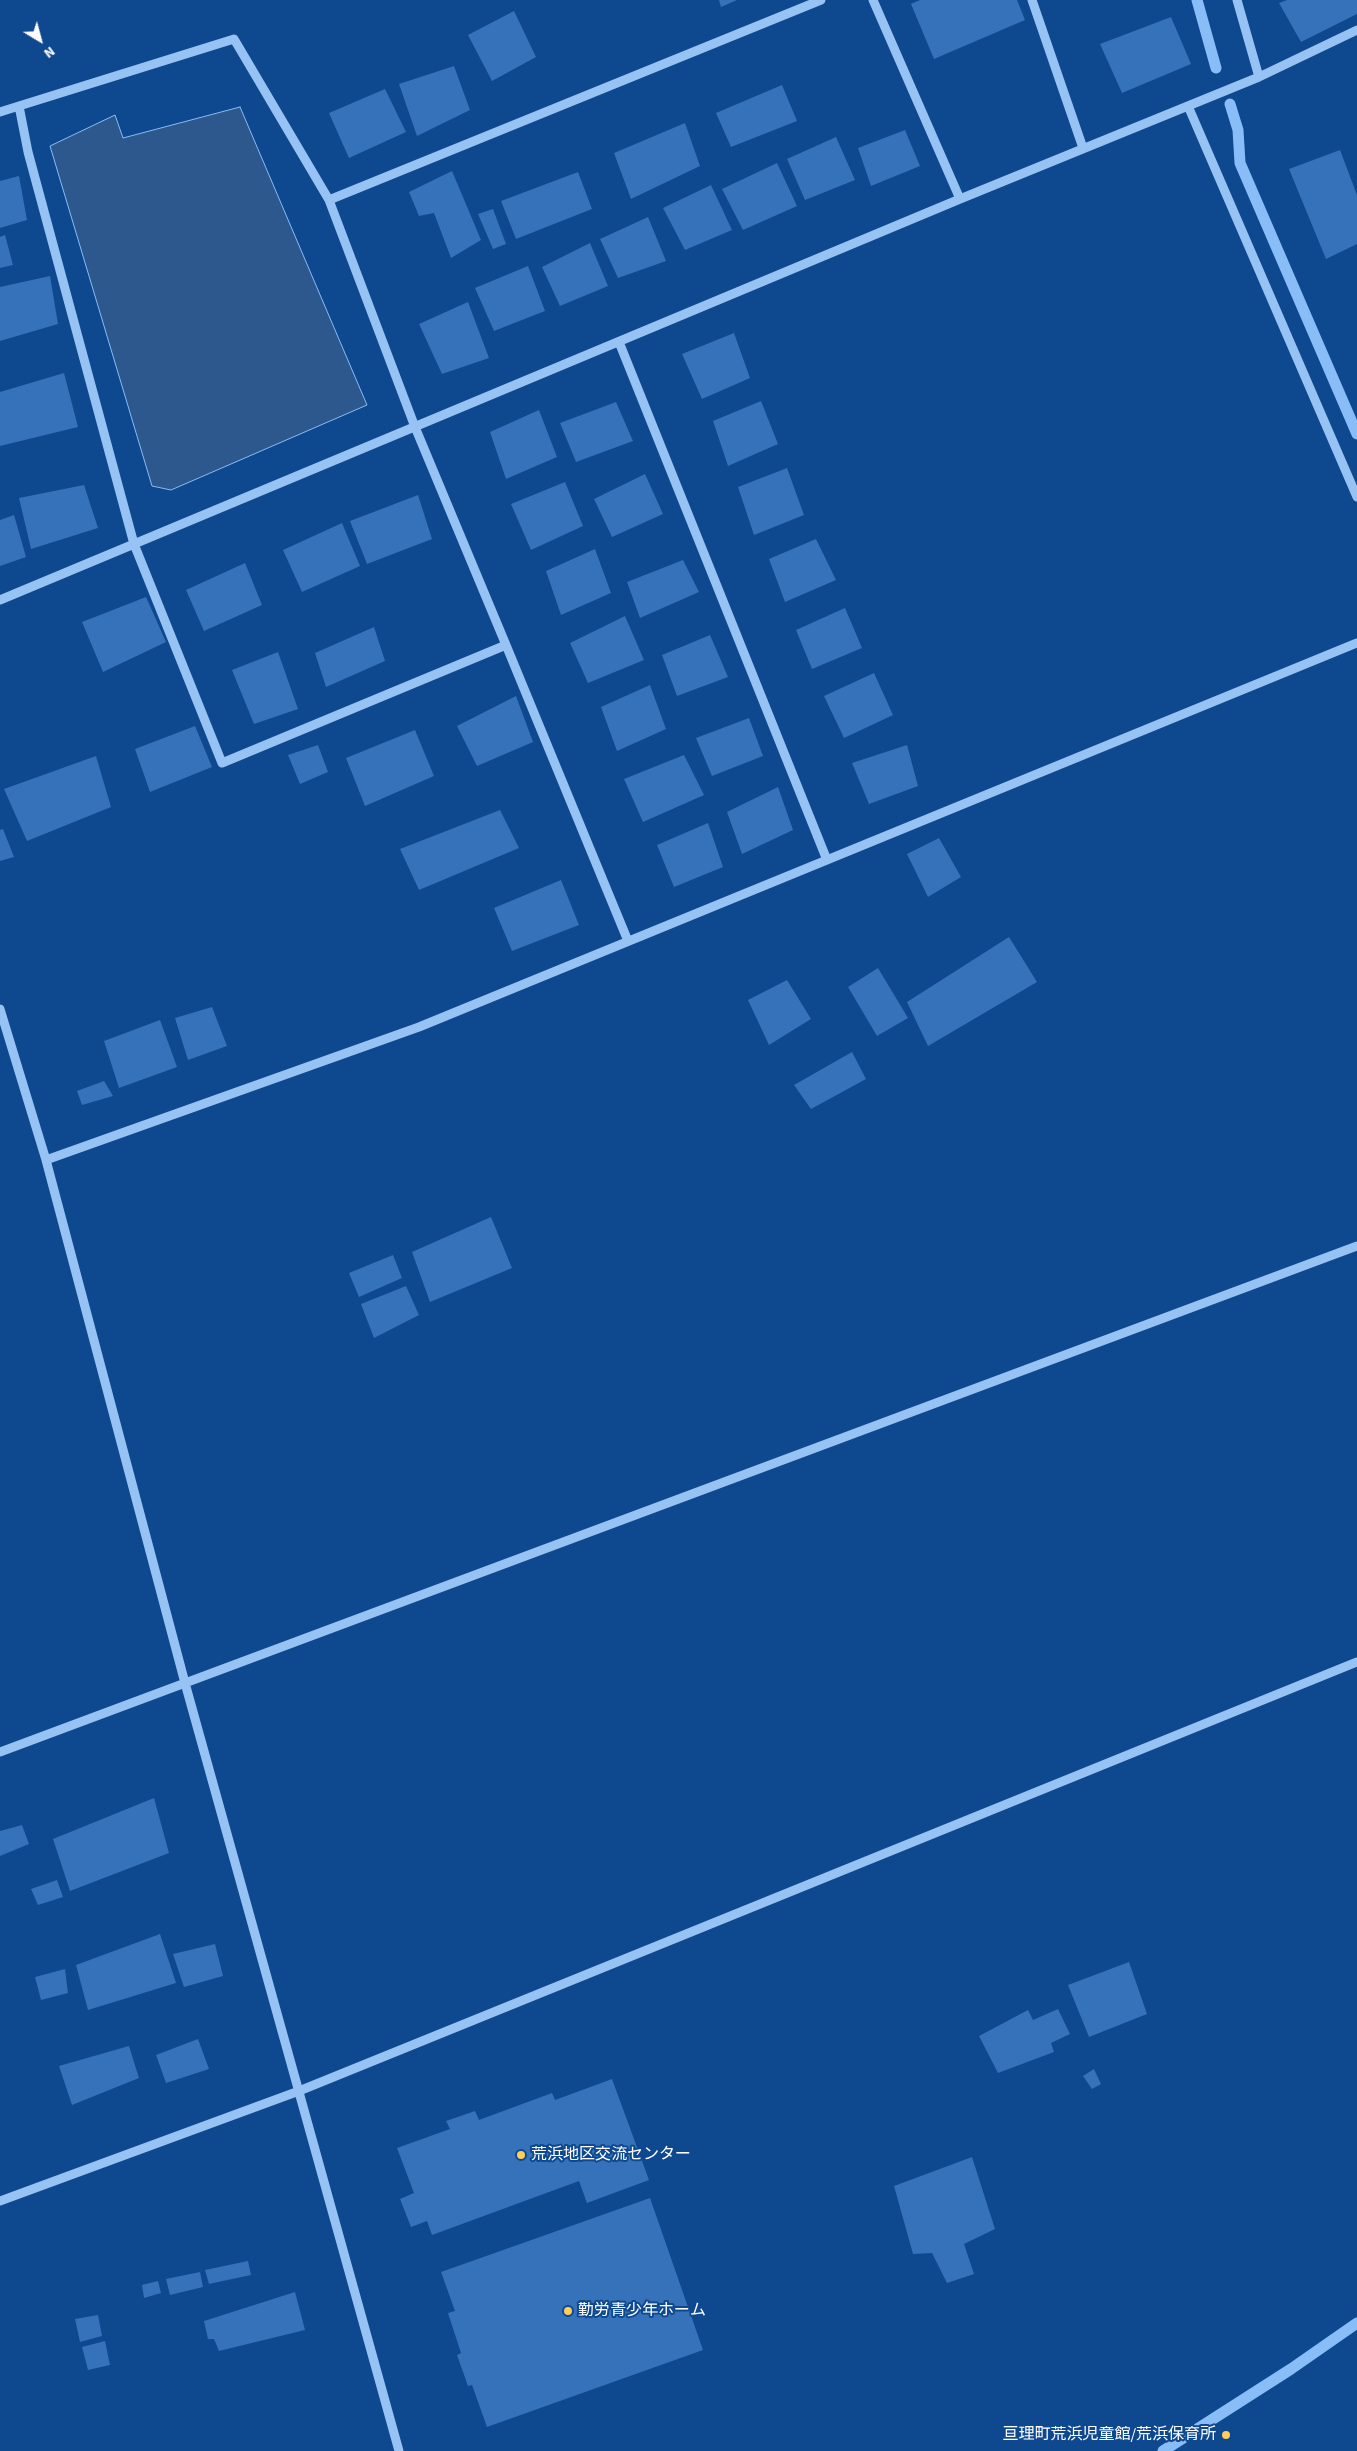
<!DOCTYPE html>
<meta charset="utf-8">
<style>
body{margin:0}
#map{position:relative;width:1357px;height:2451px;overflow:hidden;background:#0e488f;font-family:"Source Sans 3",sans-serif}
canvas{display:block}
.north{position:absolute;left:15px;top:15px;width:50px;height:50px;-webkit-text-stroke:4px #0e488f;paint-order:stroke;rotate:143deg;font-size:14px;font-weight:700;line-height:20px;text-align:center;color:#fff}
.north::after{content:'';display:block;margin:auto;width:18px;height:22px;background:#fff;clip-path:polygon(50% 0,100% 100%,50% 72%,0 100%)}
</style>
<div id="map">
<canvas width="1357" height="2451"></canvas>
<div class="north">N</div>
</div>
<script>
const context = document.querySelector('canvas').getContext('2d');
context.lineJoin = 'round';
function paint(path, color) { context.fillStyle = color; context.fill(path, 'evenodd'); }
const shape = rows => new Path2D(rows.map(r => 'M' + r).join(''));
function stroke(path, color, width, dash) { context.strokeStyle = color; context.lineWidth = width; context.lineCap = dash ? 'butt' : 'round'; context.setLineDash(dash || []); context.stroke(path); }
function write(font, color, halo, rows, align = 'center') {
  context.font = font + ' "Source Sans 3","Noto Sans JP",sans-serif'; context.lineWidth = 4; context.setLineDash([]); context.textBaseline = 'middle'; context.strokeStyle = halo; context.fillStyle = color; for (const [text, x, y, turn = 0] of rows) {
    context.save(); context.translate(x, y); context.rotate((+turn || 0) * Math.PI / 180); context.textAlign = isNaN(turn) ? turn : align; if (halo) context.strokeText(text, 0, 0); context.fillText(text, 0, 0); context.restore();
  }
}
const water = shape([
 [240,107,367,405,171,490,152,486,50,146,115,115,123,138,240,107]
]);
const stream = shape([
 [1197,0,1216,68],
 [1230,104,1238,130,1240,163,1357,434],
 [1163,2451,1291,2369,1357,2323]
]);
const building = shape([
 [719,0,737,0,721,7],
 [920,0,1017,0,1025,20,934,59,911,4],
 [1287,0,1357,0,1357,14,1301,42,1279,3],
 [514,11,536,57,492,81,468,35],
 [1171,17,1191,64,1122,93,1100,44],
 [454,66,470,110,417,136,399,84],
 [782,85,797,121,731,147,716,113],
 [385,89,406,132,349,158,329,113],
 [685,123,700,166,631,199,614,153],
 [905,130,920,166,871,186,858,148],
 [836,137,855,180,805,200,787,159],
 [1340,150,1357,195,1357,244,1326,259,1289,169],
 [777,163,797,206,743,230,722,189],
 [452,171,481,240,451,258,434,213,419,216,409,192],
 [578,172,592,209,516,239,501,201],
 [19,176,27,220,0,228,0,181],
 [711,185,732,230,685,250,663,208],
 [493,209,506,244,493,249,478,214],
 [648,217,666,261,618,278,600,239],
 [5,235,13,265,0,268,0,237],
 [590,243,608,286,560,306,542,267],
 [528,266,545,311,494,331,475,288],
 [50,276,58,324,0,341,0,287],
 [468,302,489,358,442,374,419,324],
 [734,333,750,378,702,399,682,354],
 [64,373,78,427,0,446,0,392],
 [761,401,778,444,728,466,713,421],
 [616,402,633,441,576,462,560,423],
 [539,410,557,457,506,479,490,432],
 [787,468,804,515,754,535,738,487],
 [645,474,663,514,612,537,594,499],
 [565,482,583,526,531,550,511,504],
 [84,485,98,528,31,549,19,498],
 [418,495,432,539,367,564,350,521],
 [14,515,26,557,0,566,0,520],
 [342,523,360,566,302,592,283,550],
 [816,539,836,580,785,602,769,559],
 [595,549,611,593,561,615,546,571],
 [683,560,699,592,640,618,627,582],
 [245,563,262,605,204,631,186,590],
 [146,597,166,642,103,672,82,622],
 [845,608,862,648,812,669,796,630],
 [625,616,644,660,588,683,570,643],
 [374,627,385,661,326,687,315,653],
 [710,635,728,677,677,696,662,655],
 [278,652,298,709,254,724,232,670],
 [874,673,893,715,844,738,824,696],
 [650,685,666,729,617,751,601,707],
 [516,696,533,742,477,766,457,726],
 [749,718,763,756,712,776,696,738],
 [195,726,212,767,150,792,135,749],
 [415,730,434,776,365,806,346,758],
 [318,745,328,772,300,784,288,755],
 [907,745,918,786,869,804,852,763],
 [684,755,704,795,643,822,624,779],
 [96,756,111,807,27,841,4,789],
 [778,787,793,830,742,854,727,812],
 [500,810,519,848,419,890,400,849],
 [708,823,723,867,674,887,657,845],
 [3,829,14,857,0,861,0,830],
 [939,838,961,877,928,897,907,854],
 [561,880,579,925,512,951,494,908],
 [1009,937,1037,982,928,1046,907,1002],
 [878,968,908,1018,877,1036,848,987],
 [787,980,811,1019,769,1045,748,1000],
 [212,1007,227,1046,188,1060,175,1018],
 [160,1020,177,1067,119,1088,104,1041],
 [852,1052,866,1079,811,1109,794,1085],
 [104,1081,113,1096,82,1105,77,1091],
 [491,1217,512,1268,430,1302,412,1252],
 [393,1255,402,1278,359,1297,349,1273],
 [406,1286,419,1315,374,1338,361,1304],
 [154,1798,169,1853,70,1891,53,1839],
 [22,1825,29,1844,0,1856,0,1831],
 [57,1880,63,1897,38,1905,31,1889],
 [160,1934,176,1983,88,2010,76,1965],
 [215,1944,223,1976,184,1987,173,1954],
 [1129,1962,1147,2014,1089,2037,1068,1985],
 [65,1969,68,1993,41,2000,35,1977],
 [1058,2009,1070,2034,1051,2043,1054,2052,998,2073,979,2036,1028,2010,1033,2020],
 [198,2039,209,2069,166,2083,156,2055],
 [129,2046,139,2078,72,2105,59,2066],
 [1094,2069,1101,2084,1092,2089,1083,2076],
 [612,2079,649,2180,587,2203,579,2181,432,2235,427,2221,411,2227,400,2199,414,2193,397,2148,450,2129,446,2121,475,2111,479,2120,552,2093,555,2100],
 [972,2157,995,2229,964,2244,974,2274,947,2283,932,2253,913,2254,894,2186],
 [650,2198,703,2350,487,2427,472,2385,468,2386,457,2355,461,2353,448,2313,455,2311,441,2272],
 [248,2261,251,2275,209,2284,205,2270],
 [200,2272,203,2287,170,2295,166,2279],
 [158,2281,161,2293,144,2298,142,2285],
 [295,2292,305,2330,219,2351,214,2339,208,2339,204,2321],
 [98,2315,102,2336,80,2342,75,2319],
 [105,2341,110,2365,88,2370,82,2347]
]);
const minor = shape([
 [873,0,960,199],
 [1032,0,1083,148],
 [1237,0,1259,77],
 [1188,106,1357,497],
 [0,112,19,106],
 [329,200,821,0],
 [619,342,827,860],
 [0,600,960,199,1259,77,1357,30],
 [506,645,222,763,134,544,28,152,19,106,234,39,329,200,415,427,506,645,628,941],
 [0,1009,46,1160,185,1683,399,2451],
 [46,1160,419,1027,1357,643],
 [0,1752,1357,1246],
 [0,2201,299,2091,1357,1662]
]);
const markers = [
 [521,2155,5,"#ffcd59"],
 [568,2311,5,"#ffcd59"],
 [1226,2435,5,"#ffcd59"]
];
const poiNames = [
 ["荒浜地区交流センター",531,2155],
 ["勤労青少年ホーム",578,2311],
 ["亘理町荒浜児童館/荒浜保育所",1216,2435,"right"]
];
paint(water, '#2d588d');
stroke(water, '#88bdf8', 1);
stroke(stream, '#88bdf8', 11);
paint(building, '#3672b9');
stroke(minor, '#97c2f4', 9);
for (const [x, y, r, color] of markers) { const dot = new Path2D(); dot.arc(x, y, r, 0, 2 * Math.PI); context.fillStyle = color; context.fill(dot); stroke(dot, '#0e488f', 2); }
write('16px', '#fff', '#0e488f', poiNames, 'left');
</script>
